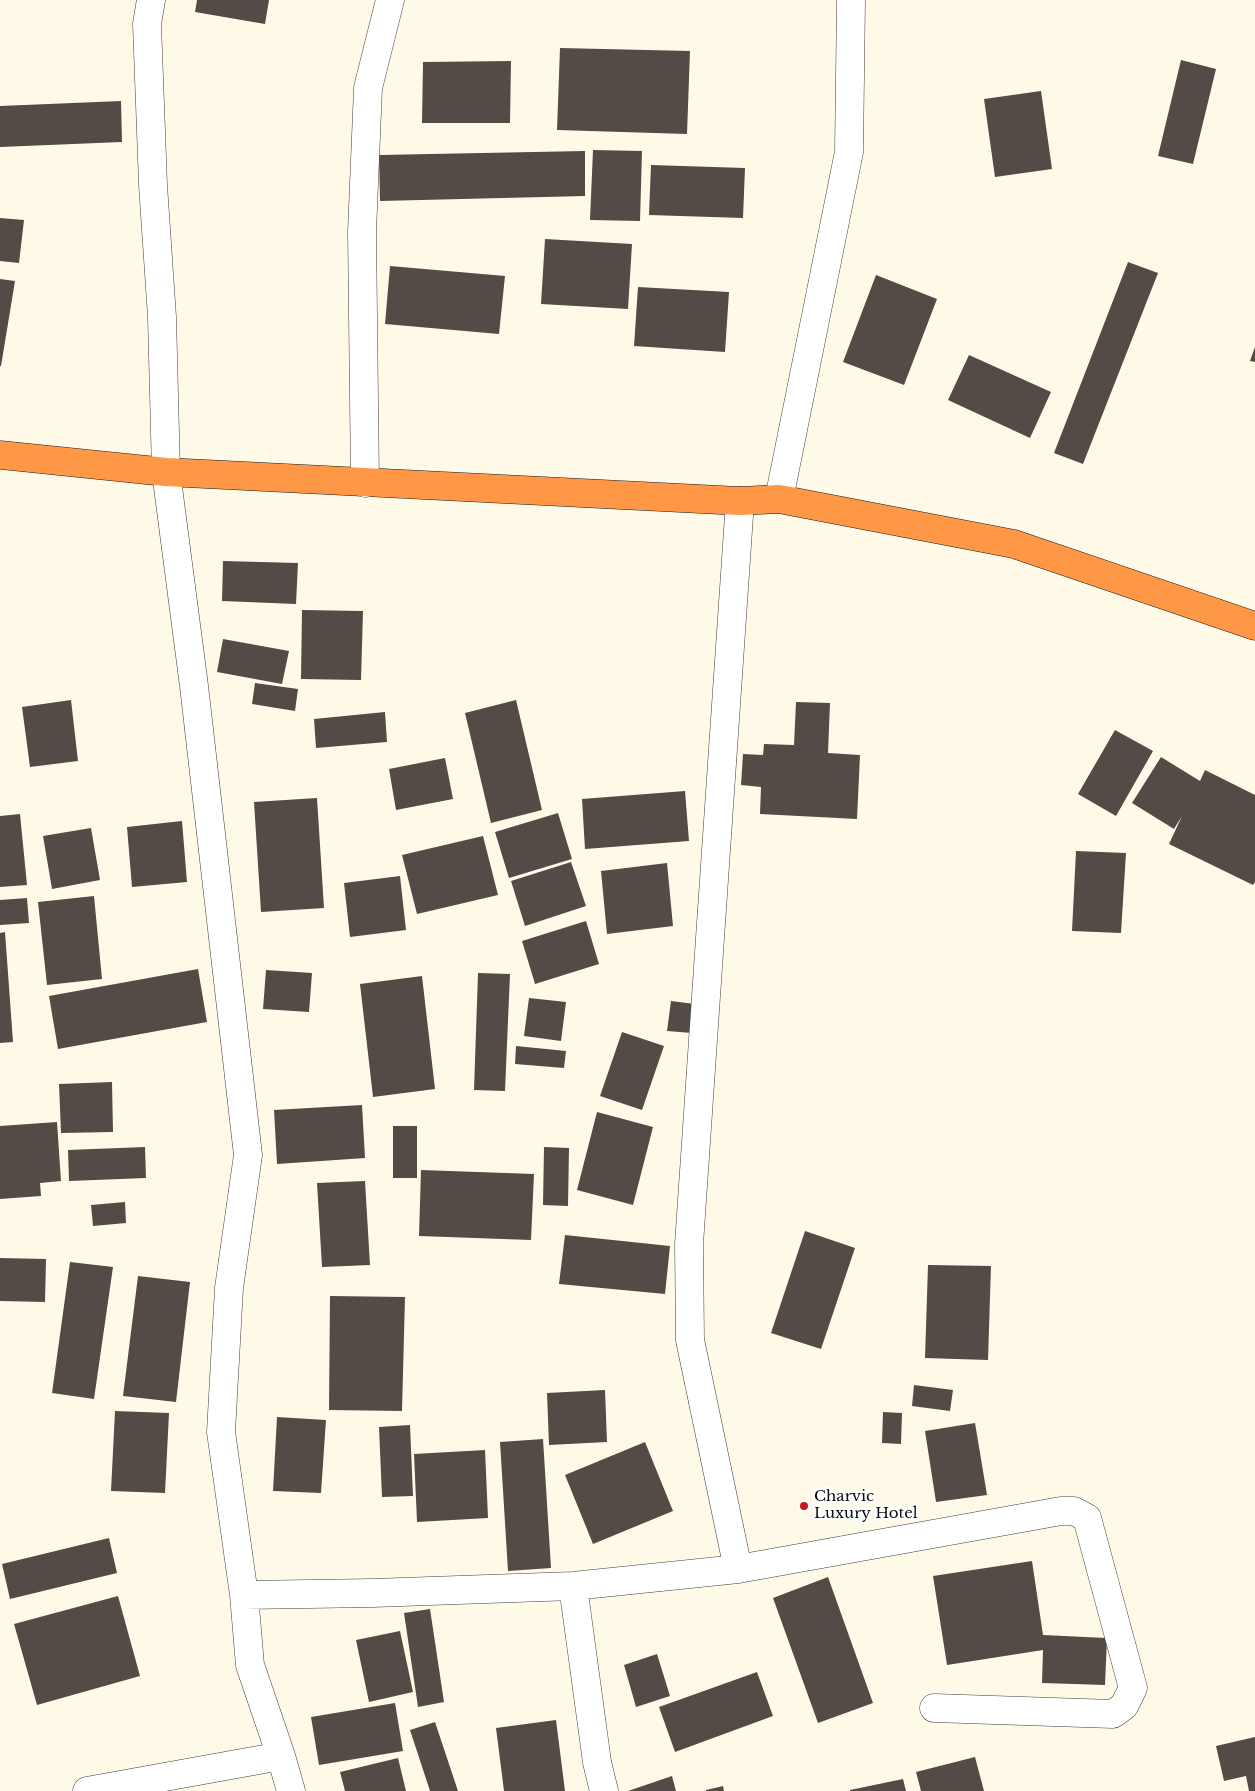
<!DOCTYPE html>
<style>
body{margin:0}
canvas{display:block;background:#fffae8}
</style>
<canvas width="1255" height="1791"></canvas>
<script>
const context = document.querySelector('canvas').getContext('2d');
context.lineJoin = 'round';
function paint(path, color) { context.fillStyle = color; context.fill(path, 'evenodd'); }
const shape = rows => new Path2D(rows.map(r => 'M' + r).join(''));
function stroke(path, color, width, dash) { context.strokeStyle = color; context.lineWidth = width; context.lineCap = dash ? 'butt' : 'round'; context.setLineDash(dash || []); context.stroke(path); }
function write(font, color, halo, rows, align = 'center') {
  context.font = font + ' "Libre Baskerville",serif'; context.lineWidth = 5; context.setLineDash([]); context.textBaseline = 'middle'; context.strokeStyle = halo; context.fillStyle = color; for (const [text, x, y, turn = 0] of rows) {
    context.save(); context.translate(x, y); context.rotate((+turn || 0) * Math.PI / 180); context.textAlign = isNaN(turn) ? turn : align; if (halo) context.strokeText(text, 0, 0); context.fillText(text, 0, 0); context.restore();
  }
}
const building = shape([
 [197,0,269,0,265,24,195,12],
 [560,48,690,51,687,134,557,130],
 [1181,60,1216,69,1193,164,1158,156],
 [511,61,510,123,422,123,423,62],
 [1041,91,1052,169,995,177,984,99],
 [121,101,122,142,0,147,0,106],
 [593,150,642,151,640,221,590,220],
 [585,151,585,196,380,201,379,155],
 [651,165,745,168,743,218,649,215],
 [0,218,24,220,19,263,0,261],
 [545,239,632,244,628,309,541,304],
 [1128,262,1158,273,1083,464,1054,453],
 [390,266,505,276,499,334,385,324],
 [876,275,937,299,904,385,843,362],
 [0,279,15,281,1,366,0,366],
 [638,287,729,292,725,352,634,346],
 [1255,347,1255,362,1250,361],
 [969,355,1051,392,1030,438,948,400],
 [223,561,298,563,296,604,222,601],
 [302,610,363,611,361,680,301,679],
 [223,639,289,651,282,684,217,672],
 [255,683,298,689,295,711,252,704],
 [71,700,78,761,30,767,22,707],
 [516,700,542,810,491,823,465,713],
 [796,702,830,703,828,753,860,755,857,819,760,814,761,787,741,785,743,754,763,755,764,744,794,745],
 [385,712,387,742,316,748,314,719],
 [1115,730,1153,751,1116,816,1078,794],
 [1161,757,1200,781,1205,770,1255,795,1255,882,1253,885,1169,844,1182,816,1174,829,1132,803],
 [445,758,453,799,396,810,389,769],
 [685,791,689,841,585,849,582,799],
 [317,798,324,908,261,912,254,802],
 [558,813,572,859,509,878,495,832],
 [20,814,27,885,0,887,0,816],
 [182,821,187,882,132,887,127,827],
 [91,828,100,880,52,889,43,836],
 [483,836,498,895,417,914,402,855],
 [1076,851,1126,853,1121,933,1072,931],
 [571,862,586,906,525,926,511,881],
 [667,863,673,926,607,934,601,871],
 [400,876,406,930,350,937,344,883],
 [94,896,102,979,47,985,38,902],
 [27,898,29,923,0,925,0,900],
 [586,921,599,964,535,984,522,941],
 [5,932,13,1042,0,1043,0,933],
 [198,969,207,1022,58,1049,49,996],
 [266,970,312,973,309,1012,263,1009],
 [478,973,510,974,505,1091,474,1090],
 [422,976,435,1089,373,1097,360,984],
 [529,998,566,1002,561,1041,524,1036],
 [671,1001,695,1004,692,1033,667,1031],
 [622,1032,664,1046,642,1110,600,1096],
 [516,1046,566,1051,564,1068,515,1064],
 [112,1082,113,1132,61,1133,59,1084],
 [362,1105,365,1158,277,1164,274,1110],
 [597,1112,653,1127,633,1205,577,1190],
 [57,1122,61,1181,40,1183,41,1196,0,1199,0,1126],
 [393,1126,417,1126,417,1178,393,1178],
 [145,1147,146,1178,69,1181,68,1150],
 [544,1147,569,1148,568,1206,543,1205],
 [421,1170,534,1174,531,1240,419,1236],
 [365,1181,370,1265,322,1267,317,1183],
 [125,1202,126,1223,93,1226,91,1205],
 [805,1231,855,1248,821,1349,771,1333],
 [565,1235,670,1246,665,1294,559,1284],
 [0,1258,46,1259,45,1302,0,1301],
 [70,1262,113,1267,94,1399,52,1393],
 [928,1265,991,1266,988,1360,925,1358],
 [138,1276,190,1282,176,1402,123,1396],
 [330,1296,405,1297,402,1411,329,1410],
 [914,1385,953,1390,950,1411,912,1406],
 [605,1390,607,1442,549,1445,547,1393],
 [115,1411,169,1413,165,1493,111,1491],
 [883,1412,902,1413,901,1444,882,1443],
 [277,1417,326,1420,321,1493,273,1491],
 [975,1423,987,1495,936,1502,925,1431],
 [410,1425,413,1496,382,1497,379,1427],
 [543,1439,551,1568,508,1571,500,1442],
 [645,1442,673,1511,593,1544,565,1475],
 [485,1450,488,1518,417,1522,414,1454],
 [109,1538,117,1573,10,1599,2,1564],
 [1032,1561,1043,1635,1107,1638,1105,1685,1042,1683,1043,1650,947,1665,933,1576],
 [828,1577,873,1703,818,1723,773,1598],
 [118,1596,140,1676,37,1705,14,1624],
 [430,1609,444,1702,418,1707,404,1613],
 [400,1631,413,1692,369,1702,356,1640],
 [657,1654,670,1696,636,1707,624,1665],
 [757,1672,773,1716,675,1752,659,1707],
 [395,1703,403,1751,319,1765,311,1717],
 [556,1720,565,1791,504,1791,496,1728],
 [435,1722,458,1791,430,1791,410,1730],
 [1255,1737,1255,1791,1249,1791,1246,1776,1224,1781,1216,1746],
 [975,1757,984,1791,921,1791,916,1772],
 [398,1758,406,1791,345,1791,340,1772],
 [672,1776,676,1791,628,1791],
 [903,1779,906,1791,850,1791,850,1790],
 [723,1786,724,1791,706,1791,706,1790]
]);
const minor = shape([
 [151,0,147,24,153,185,162,317,166,472,194,686,248,1155,229,1288,221,1432,244,1595,373,1593,573,1586,738,1569,1061,1511,1074,1511,1087,1518,1133,1688,1124,1706,1113,1714,934,1708],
 [365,483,362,232,368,88,390,0],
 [779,499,849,152,851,0],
 [738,1569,690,1340,689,1244,740,501],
 [573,1586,597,1762,604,1791],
 [281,1756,291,1791],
 [87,1791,281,1756,250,1665,244,1595]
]);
const highway = shape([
 [0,455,166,472,740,501,779,499,1014,544,1255,626]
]);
const markers = [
 [804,1506,5,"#c61822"]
];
const poiNames = [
 ["Charvic",814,1497],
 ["Luxury Hotel",814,1514]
];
paint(building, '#544b46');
stroke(minor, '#3e3e3e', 29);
stroke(highway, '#1c1c1c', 29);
stroke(minor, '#fff', 28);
stroke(highway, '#ff9846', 28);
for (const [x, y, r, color] of markers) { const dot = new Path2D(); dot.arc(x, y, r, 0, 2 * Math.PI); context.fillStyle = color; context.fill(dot); stroke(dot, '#fff', 2); }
write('15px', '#0b0b0b', '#fff', poiNames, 'left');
</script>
